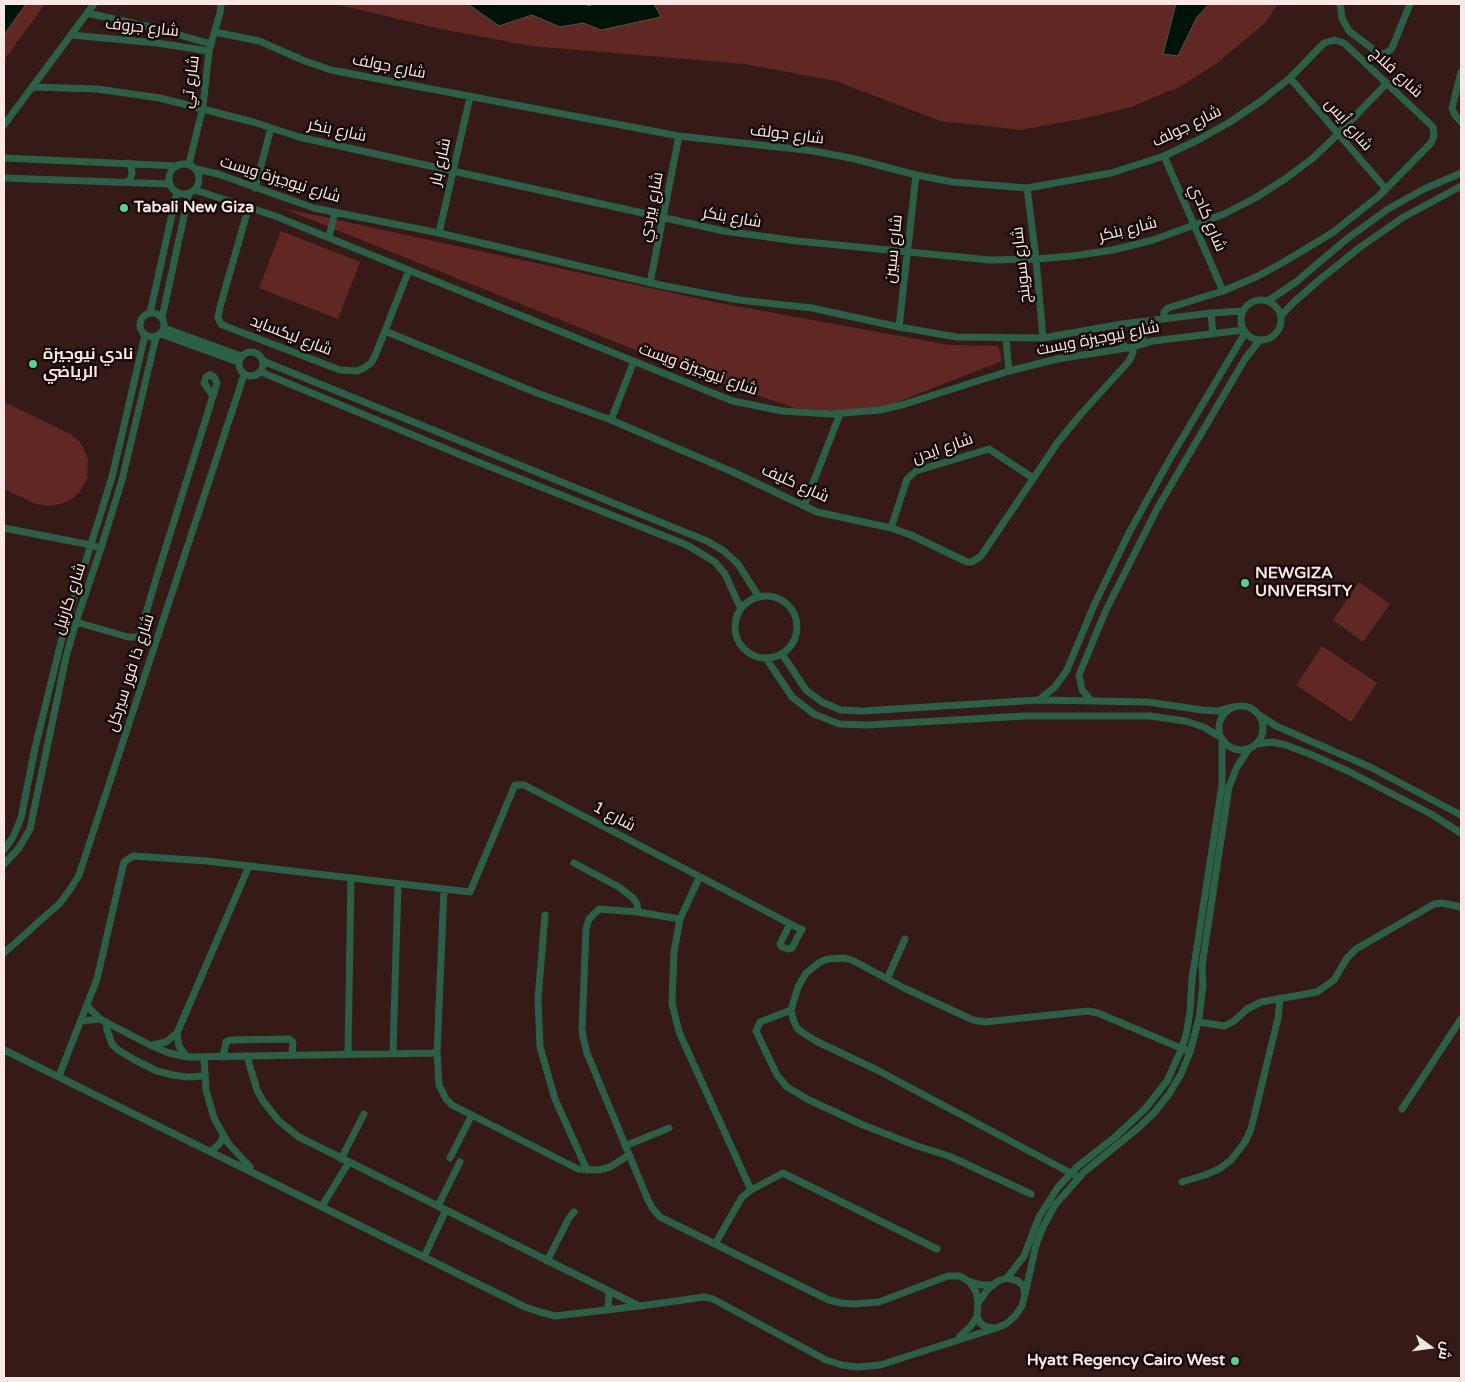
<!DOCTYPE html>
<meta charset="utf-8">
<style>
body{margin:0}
#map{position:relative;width:1465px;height:1382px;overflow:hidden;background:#361a17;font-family:"Varela Round",Cairo,sans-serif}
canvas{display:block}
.frame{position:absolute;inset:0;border:5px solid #fbe7e4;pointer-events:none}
.north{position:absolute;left:1405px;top:1322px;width:50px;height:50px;-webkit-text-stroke:4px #150907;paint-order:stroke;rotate:104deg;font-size:14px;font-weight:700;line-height:20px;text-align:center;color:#fbe7e4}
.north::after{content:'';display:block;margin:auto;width:18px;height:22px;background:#fbe7e4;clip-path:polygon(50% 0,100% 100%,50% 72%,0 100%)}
</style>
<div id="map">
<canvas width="1465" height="1382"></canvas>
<div class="frame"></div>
<div class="north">ش</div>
</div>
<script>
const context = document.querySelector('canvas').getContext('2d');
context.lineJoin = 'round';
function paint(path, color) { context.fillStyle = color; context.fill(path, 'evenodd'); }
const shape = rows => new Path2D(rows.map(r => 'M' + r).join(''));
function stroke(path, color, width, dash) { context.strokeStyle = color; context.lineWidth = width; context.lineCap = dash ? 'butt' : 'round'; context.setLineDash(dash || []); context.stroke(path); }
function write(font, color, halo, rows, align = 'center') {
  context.font = font + ' "Varela Round",Cairo,sans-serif'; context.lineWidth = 5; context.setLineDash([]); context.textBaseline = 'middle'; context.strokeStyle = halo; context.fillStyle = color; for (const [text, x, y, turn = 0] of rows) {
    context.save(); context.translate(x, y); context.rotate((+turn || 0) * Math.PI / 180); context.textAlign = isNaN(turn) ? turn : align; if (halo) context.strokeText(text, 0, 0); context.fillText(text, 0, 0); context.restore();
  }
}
const green = shape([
 [4,4,45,4,4,60],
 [335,4,1278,4,1265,23,1216,64,1179,87,1131,107,1086,118,1021,130,940,121,836,81,744,64,531,46,441,29],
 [282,208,719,303,949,345,998,346,1002,361,869,413,795,408,700,376],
 [281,231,360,262,338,319,259,288],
 [4,402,72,435,80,442,86,453,88,461,87,478,81,490,72,499,61,504,48,506,36,504,4,489],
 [1359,582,1390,604,1363,642,1333,620],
 [1322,646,1377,683,1351,722,1296,685]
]);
const water = shape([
 [4,4,26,4,4,35,4,4],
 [468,4,585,4,589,6,594,4,654,4,661,17,601,30,583,23,560,27,532,15,499,26,468,4],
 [1176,4,1209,4,1197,17,1178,56,1163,54,1176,4]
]);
const minor = shape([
 [1340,4,1342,18,1349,31,1378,53,1383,54,1388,52,1392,48,1410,4],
 [87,13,155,28,211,44],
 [215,32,259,41,305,61,331,70,679,136,814,151,855,159,916,175,953,182,1027,188,1111,173,1164,156,1198,140,1230,122,1261,101,1290,78,1324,43,1334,40,1344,43,1433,127,1434,135,1431,143,1379,196,1332,233,1282,263,1256,277,1223,291,1168,308,1164,312,1164,319],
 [71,35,157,43,209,51],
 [1461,72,1452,108,1455,115,1461,122],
 [1290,78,1386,189],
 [32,87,97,89,160,98,253,122,299,137,724,231,797,241,990,260,1036,259,1072,256,1113,250,1153,240,1224,214,1255,198,1285,179,1313,158,1338,134,1387,83],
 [4,125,94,4],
 [1164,156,1223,291],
 [4,158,177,166],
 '169 179a15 15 0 1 1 30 0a15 15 0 1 1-30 0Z',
 [189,164,203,107,209,51,220,13,221,4],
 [196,169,218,174,314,208,439,233,660,285,739,300,812,308,899,327,957,337,1043,338,1122,324,1211,313,1243,311],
 [4,178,170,184],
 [127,182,130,180,132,174,131,167,128,163],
 [255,188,271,128],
 [1027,188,1036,259,1043,338],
 [195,190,275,216,710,392,733,401,782,411,831,414,880,410,905,404,1009,371,1057,359,1133,347,1153,341,1243,330],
 [249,206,220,307,218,318,221,324,225,326,340,370,357,371,364,368,371,363,375,356,409,270],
 [439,233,470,97],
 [329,237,335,212],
 [650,283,679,136],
 '1241 320a20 20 0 1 1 40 0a20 20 0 1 1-40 0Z',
 [1268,301,1296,282,1348,238,1388,209,1424,189,1461,173],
 '140 325a12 12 0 1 1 24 0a12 12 0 1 1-24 0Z',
 [150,313,177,192],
 [1211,313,1213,334],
 [1281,316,1293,303,1318,281,1359,248,1402,218,1461,186],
 [162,318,189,193],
 [1139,322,1144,332,1142,343],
 [1122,324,1118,334,1122,344,1126,347],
 [899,327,916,175],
 [164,328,241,356],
 [385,331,537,393,611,420,733,472,817,512,891,528,911,535,967,562,972,562,981,556,1058,442,1081,414,1129,361,1133,353,1133,347],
 [161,334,238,362],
 [1006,339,1009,371],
 '239 364a12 12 0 1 1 24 0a12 12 0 1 1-24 0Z',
 [263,361,707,541,724,551,738,564,759,597],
 [261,372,473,460,687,545,715,562,725,574,741,609],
 [210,375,214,377,217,383,213,396,204,383,206,377,210,375],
 [611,420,634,361],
 [804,506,840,414],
 [4,528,91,545,101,548],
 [891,528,907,479,916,471,989,449,1033,478],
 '735 627a31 31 0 1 1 62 0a31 31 0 1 1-62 0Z',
 [76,622,128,637,139,637,156,579,213,396],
 [782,654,806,690,822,702,841,710,863,711,1039,700,1148,702,1202,710,1218,711,1233,707],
 [766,658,792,697,814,714,839,724,867,725,1025,716,1150,716,1185,721,1204,727,1220,737],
 [1040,699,1055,687,1067,670,1095,603,1130,531,1171,457,1245,333],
 [1091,700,1082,690,1079,675,1106,610,1158,507,1245,359,1259,341],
 '1219 728a22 22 0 1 1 44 0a22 22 0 1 1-44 0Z',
 [1259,715,1276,726,1370,767,1461,815],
 [1257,744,1272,742,1286,745,1312,755,1348,771,1431,814,1461,833],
 [4,850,13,837,21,818,35,748,63,634,112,477,145,335],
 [574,863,619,887,633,898,637,904,638,912],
 [4,864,19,848,30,829,66,657,76,622,101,548,122,480,156,337],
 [444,889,437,1053,439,1085,446,1099,452,1105,578,1169,599,1170,610,1167,629,1155],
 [545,915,538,999,540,1047,555,1099,587,1170],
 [680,919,699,878],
 [790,924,780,944,782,947,788,949,792,948,802,929],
 [4,953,60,903,71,888,79,875,244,375],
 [887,979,905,939],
 [87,1006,100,1019,150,1045,169,1053,187,1057,437,1053],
 [791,1010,760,1022,756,1031,777,1075,787,1087,809,1100,863,1125,917,1146,949,1156,1031,1194],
 [81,1021,100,1019],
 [106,1022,107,1030,112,1044,118,1050,135,1060,157,1071,173,1075,188,1077,204,1076],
 [1198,1022,1225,1026,1234,1021,1247,1009,1261,1002,1317,992,1334,980,1347,958,1356,949,1434,904,1442,903,1461,907],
 [177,1033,179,1046,187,1057],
 [153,1045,166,1042,177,1033,249,866],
 [4,1050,525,1307,540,1312,555,1316,640,1306,704,1297,713,1299,826,1360,842,1365,857,1367,880,1365,993,1329],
 [393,1052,398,884],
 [348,1053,351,878],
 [247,1056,257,1090,263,1101,279,1121,299,1137,639,1306],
 [204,1057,206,1090,214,1118,228,1143,250,1167],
 [223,1057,226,1042,230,1040,289,1039,293,1042,292,1054],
 [59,1076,97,979,124,862,133,856,207,861,470,892,512,792,515,785,524,785,802,930],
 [1402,1109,1461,1019],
 [625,1146,669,1128],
 [212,1151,220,1143,224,1136],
 [450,1158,472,1115],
 [341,1159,364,1114],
 [1078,1177,877,1070,818,1042,803,1033,797,1028,793,1019,791,1010,798,987,806,973,820,962,828,959,845,958,854,961,904,988,973,1020,985,1022,1088,1011,1098,1013,1190,1052],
 [1182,1182,1205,1175,1219,1169,1231,1160,1245,1142,1251,1129,1278,1018,1280,998],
 [751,1190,679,1032,672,1003,674,952,680,919,638,912,599,909,589,919,586,929,582,1029,583,1037,587,1053,648,1200,653,1209,660,1217,829,1300,841,1303,854,1304,879,1302,948,1276,960,1276,970,1282,981,1285,993,1285],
 [322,1206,349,1162],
 [438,1206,460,1162],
 [715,1244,742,1197,751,1190,783,1173,937,1249],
 [424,1257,446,1210],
 [547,1261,569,1218,574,1212],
 [1007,1278,1024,1256,1039,1217,1058,1187,1078,1166,1115,1137,1145,1109,1167,1081,1182,1048,1186,1035,1190,1012,1192,979,1222,785,1222,741],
 [1007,1278,1018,1281,1023,1286,1025,1294,1022,1306,1015,1316,1006,1324,996,1328,986,1327,980,1323,977,1316,978,1303,988,1289,998,1281,1007,1278],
 [970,1282,976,1292,978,1303],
 [1025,1294,1036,1245,1043,1227,1055,1205,1084,1172,1137,1129,1154,1113,1169,1094,1181,1074,1190,1052,1199,1018,1203,985,1202,966,1229,787,1237,767,1248,750],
 [608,1310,609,1291],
 [960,1336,971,1326,977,1316]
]);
const markers = [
 [124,208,5,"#51d398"],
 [33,364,5,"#51d398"],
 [1245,583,5,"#51d398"],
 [1235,1361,5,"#51d398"]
];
const streetNames = [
 ["شارع جروف",142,28,6],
 ["شارع جولف",389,67,11],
 ["شارع فلاج",1396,73,43],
 ["شارع تي",191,82,-82],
 ["شارع أيس",1348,125,49],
 ["شارع جولف",1187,127,-26],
 ["شارع بنكر",337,131,12],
 ["شارع جولف",787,135,7],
 ["شارع بار",441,162,-77],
 ["شارع نيوجيزة ويست",280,180,17],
 ["شارع بيردي",652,207,-79],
 ["شارع بنكر",732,218,10],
 ["شارع كادي",1207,218,67],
 ["شارع بنكر",1128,230,-14],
 ["شارع سبين",894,249,-84],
 ["شارع سوينج",1022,265,-96],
 ["شارع ليكسايد",291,336,21],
 ["شارع نيوجيزة ويست",1098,339,-11],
 ["شارع نيوجيزة ويست",698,370,20],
 ["شارع ايدن",943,449,-19],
 ["شارع كليف",795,484,24],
 ["شارع كارنيل",70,599,-72],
 ["شارع ذا فور سيركل",131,673,-72],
 ["شارع 1",614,817,28]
];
const poiNames = [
 ["Tabali New Giza",134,208],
 ["نادي نيوجيزة",43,355],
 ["الرياضي",43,373],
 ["NEWGIZA",1255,574],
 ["UNIVERSITY",1255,592],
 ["Hyatt Regency Cairo West",1225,1361,"right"]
];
paint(green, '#612722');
paint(water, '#001308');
stroke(water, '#4b534a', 1);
stroke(minor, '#2a6046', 7);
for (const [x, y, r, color] of markers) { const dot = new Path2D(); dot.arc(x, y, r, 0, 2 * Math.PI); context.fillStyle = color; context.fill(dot); stroke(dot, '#150907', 2); }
write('16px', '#fbe7e4', '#150907', streetNames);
write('bold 16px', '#fbe7e4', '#150907', poiNames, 'left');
</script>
